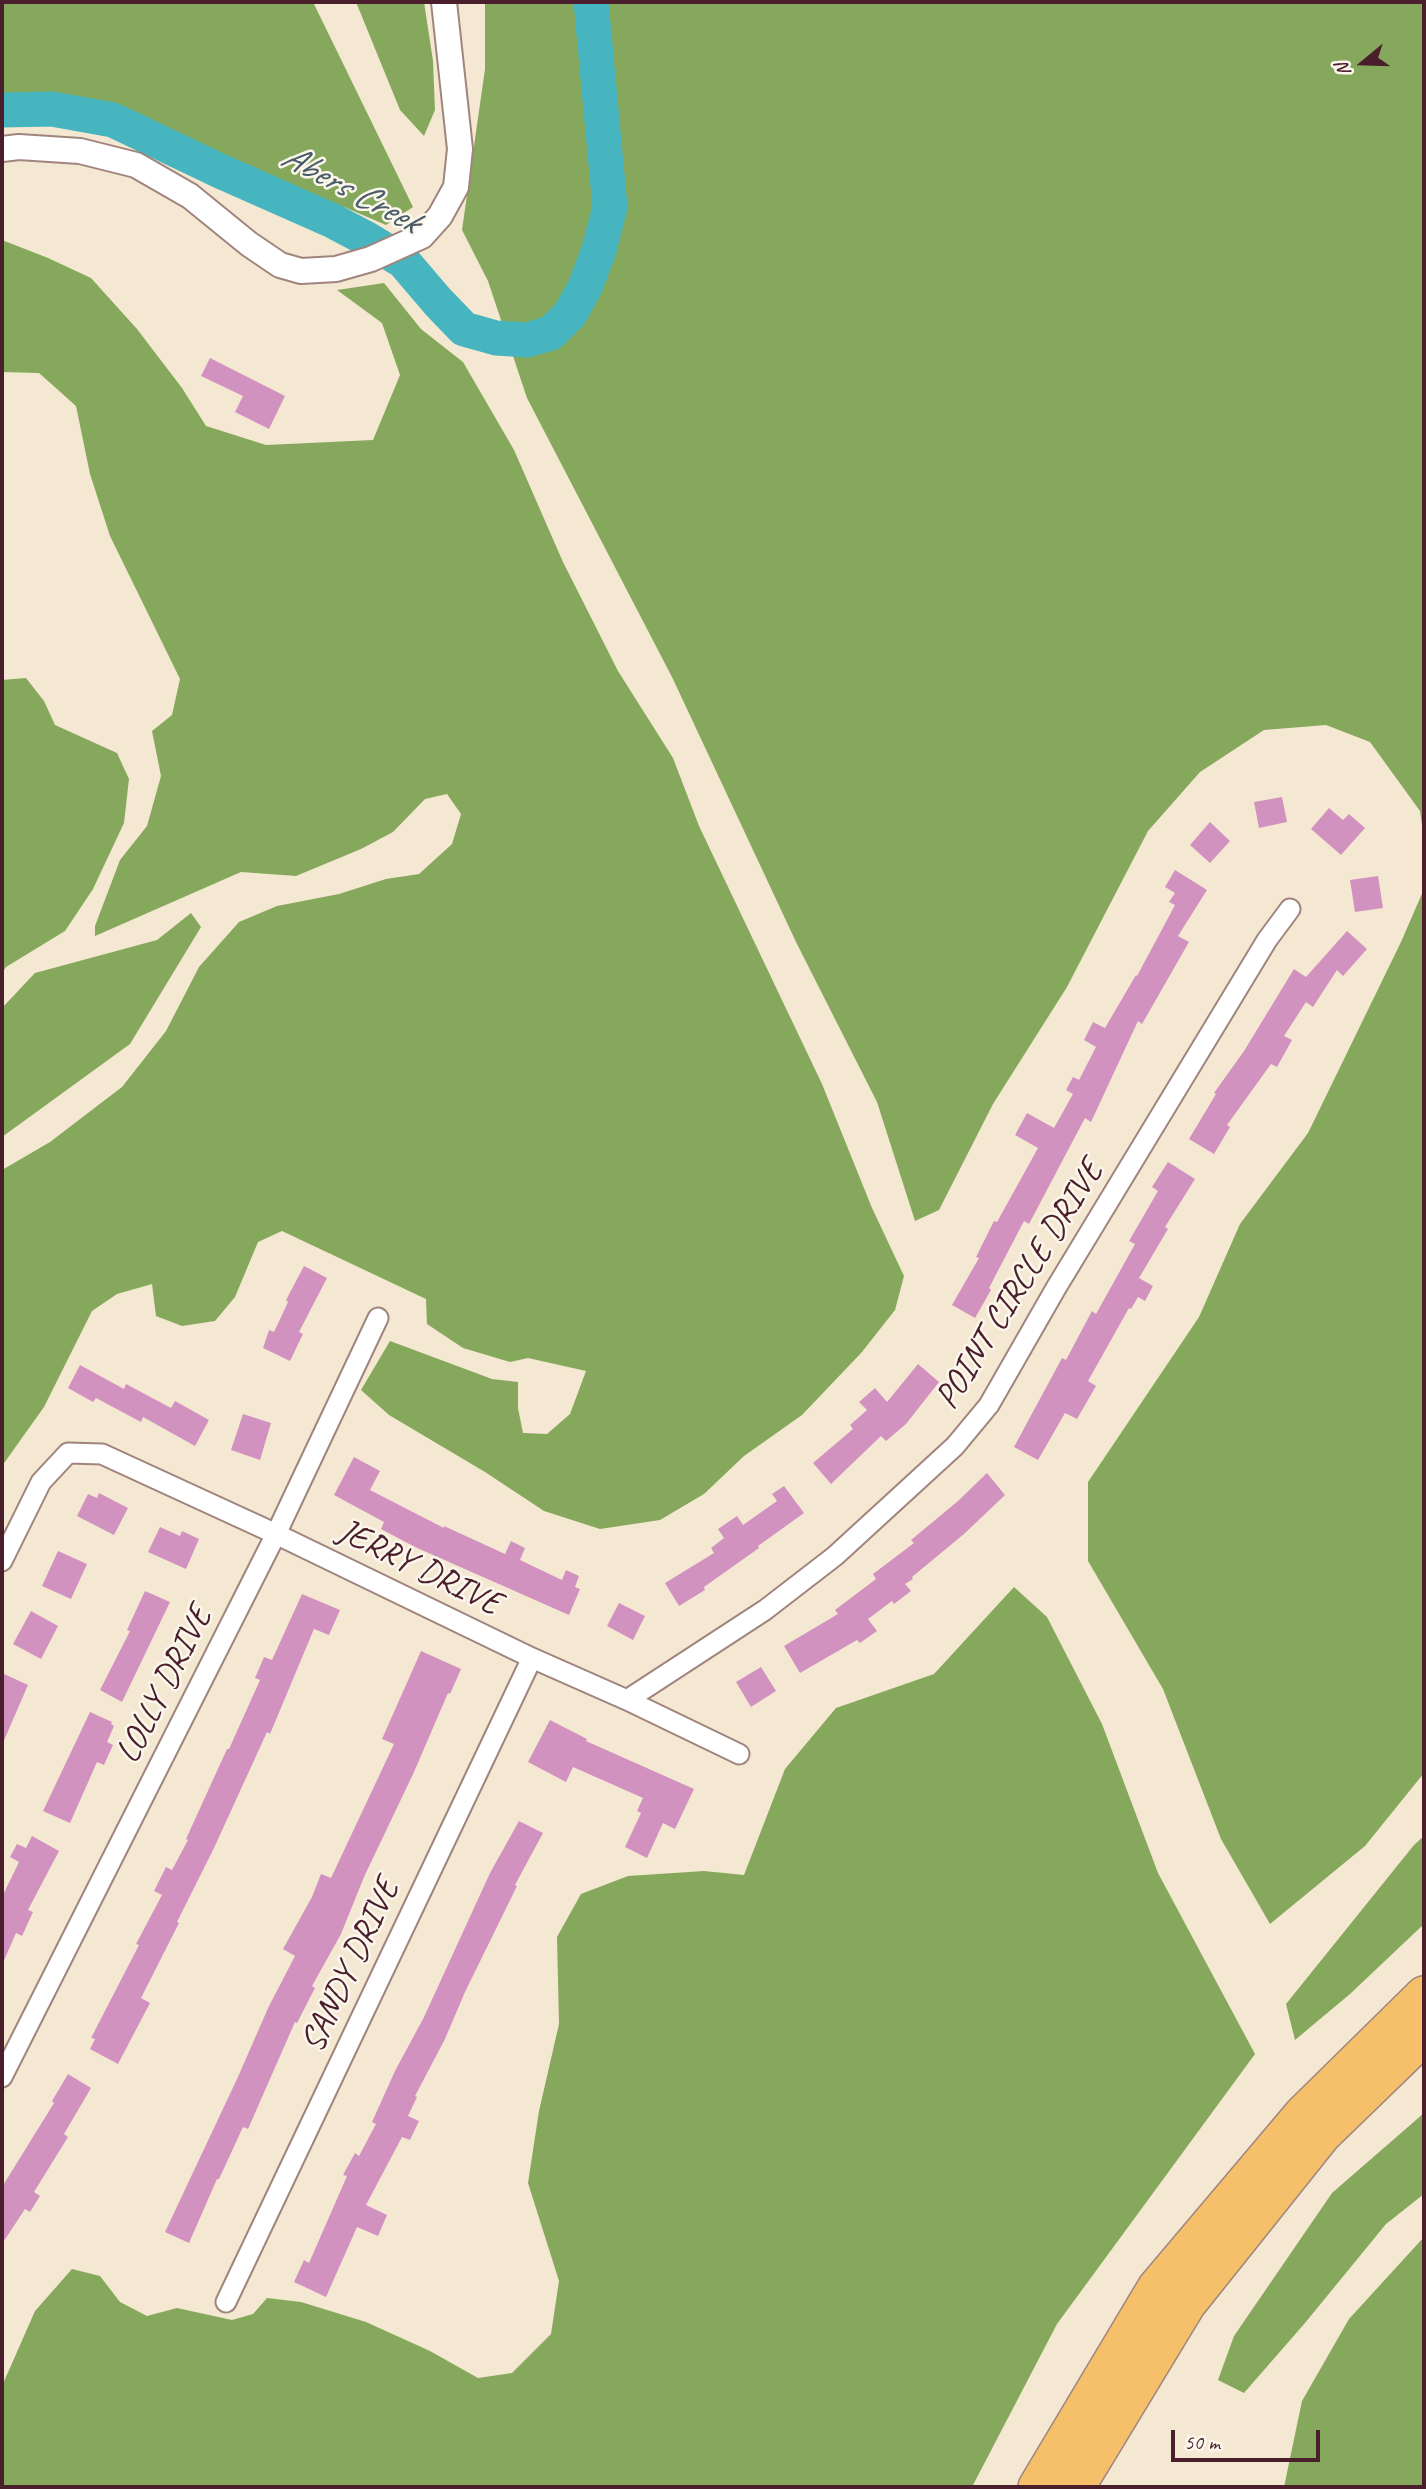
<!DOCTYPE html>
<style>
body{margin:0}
#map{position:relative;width:1426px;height:2489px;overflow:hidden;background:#f5e8d2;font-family:Caveat,sans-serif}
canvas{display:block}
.frame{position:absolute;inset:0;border:4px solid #4a1f2b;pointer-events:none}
.north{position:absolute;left:1328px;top:28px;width:70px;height:70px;-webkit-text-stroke:5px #fbf7ec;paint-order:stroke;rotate:251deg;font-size:19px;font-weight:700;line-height:28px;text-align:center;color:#4a1f2b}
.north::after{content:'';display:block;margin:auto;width:24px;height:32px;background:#4a1f2b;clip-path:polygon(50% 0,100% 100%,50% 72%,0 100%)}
.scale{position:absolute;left:1171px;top:2430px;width:149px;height:32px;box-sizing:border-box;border:4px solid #4a1f2b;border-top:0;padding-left:9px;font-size:21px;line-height:24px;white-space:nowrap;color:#4a1f2b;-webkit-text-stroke:5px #fbf7ec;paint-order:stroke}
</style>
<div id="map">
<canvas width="1426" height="2489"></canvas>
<div class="frame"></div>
<div class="north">N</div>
<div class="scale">50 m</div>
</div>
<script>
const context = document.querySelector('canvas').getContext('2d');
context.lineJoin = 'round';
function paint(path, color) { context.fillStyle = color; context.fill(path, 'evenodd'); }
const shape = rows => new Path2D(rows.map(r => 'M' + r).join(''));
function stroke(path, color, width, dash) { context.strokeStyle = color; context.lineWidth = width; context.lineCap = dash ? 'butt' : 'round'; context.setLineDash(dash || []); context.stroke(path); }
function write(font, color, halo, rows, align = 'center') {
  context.font = font + ' Caveat,sans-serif'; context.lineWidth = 5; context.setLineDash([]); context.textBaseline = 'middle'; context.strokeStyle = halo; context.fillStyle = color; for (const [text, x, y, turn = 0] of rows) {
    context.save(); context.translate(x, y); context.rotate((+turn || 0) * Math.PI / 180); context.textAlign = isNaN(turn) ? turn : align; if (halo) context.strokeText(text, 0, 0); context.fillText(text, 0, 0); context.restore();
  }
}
const forest = shape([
 [2,2,313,2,413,207,386,225,141,120,70,98,2,99],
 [356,2,424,2,433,61,435,110,424,136,400,110],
 [485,2,1424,2,1424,839,1420,811,1370,742,1326,725,1264,730,1200,772,1148,831,1067,987,993,1104,939,1210,915,1221,877,1102,797,944,672,677,527,398,488,281,462,230,485,69],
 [2,240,48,258,91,278,137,329,182,388,206,426,266,445,373,440,400,375,382,323,337,290,384,283,421,329,463,362,514,450,563,562,618,671,673,758,699,826,822,1084,872,1208,904,1276,895,1310,862,1352,802,1415,744,1456,704,1494,660,1520,600,1529,544,1511,485,1472,389,1415,361,1390,390,1341,492,1379,518,1382,518,1408,523,1433,547,1434,570,1414,586,1371,528,1358,510,1362,463,1348,427,1324,426,1299,282,1231,258,1242,235,1297,215,1321,182,1326,156,1316,152,1284,117,1294,92,1311,44,1407,2,1466,2,1170,50,1142,122,1087,166,1031,199,967,239,922,277,906,339,894,386,879,419,874,452,844,461,814,447,794,425,799,393,832,361,849,296,876,241,872,95,936,95,926,120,860,147,826,161,776,152,731,172,715,180,679,110,536,90,474,76,406,39,373,2,372],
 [26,678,44,701,55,725,117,753,129,779,124,823,93,889,65,931,6,967,2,973,2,680],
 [1424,889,1424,1773,1365,1846,1270,1924,1221,1839,1163,1689,1088,1561,1088,1482,1199,1317,1240,1224,1308,1133,1401,942],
 [191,913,201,927,130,1044,2,1137,2,1008,35,973,157,940],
 [1014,1587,1047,1617,1102,1724,1158,1873,1255,2054,1057,2324,972,2487,2,2487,2,2386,35,2311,72,2269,100,2276,120,2302,147,2316,177,2308,232,2320,253,2314,267,2298,301,2302,366,2322,430,2351,478,2378,512,2373,551,2334,559,2281,528,2183,539,2111,559,2024,557,1937,581,1894,628,1876,704,1871,744,1875,785,1769,836,1708,934,1674],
 [1424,1836,1424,1924,1350,1994,1295,2040,1286,2004,1414,1845],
 [1424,2113,1424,2194,1386,2224,1305,2323,1244,2393,1218,2380,1234,2336,1332,2193],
 [1424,2237,1424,2487,1284,2487,1302,2401,1349,2319]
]);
const river = shape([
 [2,110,52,109,113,120,220,171,333,221,367,239,403,261,438,302,464,329,496,338,527,340,551,333,570,314,585,287,599,250,610,207,591,2]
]);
const building = shape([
 [210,358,285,396,269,429,235,412,243,396,201,376],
 [1282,797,1287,822,1259,828,1254,802],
 [1329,808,1343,820,1349,814,1365,828,1341,855,1311,829],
 [1210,822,1230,841,1210,863,1190,845],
 [1175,870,1207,890,1178,936,1189,942,1142,1024,1138,1021,1091,1122,1085,1118,1029,1224,1024,1221,989,1288,991,1290,975,1318,952,1305,979,1258,976,1257,994,1221,997,1222,1038,1148,1015,1135,1027,1113,1054,1128,1073,1094,1066,1090,1073,1077,1079,1080,1096,1047,1084,1040,1093,1022,1105,1028,1136,975,1137,976,1175,905,1169,902,1175,893,1165,887],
 [1378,876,1383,908,1355,912,1350,880],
 [1347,931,1367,949,1343,976,1337,970,1313,1007,1306,1002,1284,1036,1292,1040,1277,1067,1271,1064,1227,1125,1230,1127,1214,1154,1189,1139,1216,1094,1214,1093,1244,1051,1294,969,1306,977],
 [1168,1162,1195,1179,1165,1227,1168,1229,1139,1278,1153,1286,1145,1301,1138,1297,1131,1309,1129,1308,1088,1381,1096,1386,1077,1419,1065,1413,1038,1460,1014,1447,1062,1358,1066,1360,1092,1311,1096,1314,1135,1244,1129,1241,1158,1191,1152,1187],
 [304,1266,327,1278,299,1332,303,1334,290,1361,263,1348,269,1330,274,1332,288,1302,286,1300],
 [918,1364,939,1382,906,1424,886,1441,881,1436,831,1484,813,1463,853,1429,850,1425,867,1410,859,1402,875,1388,887,1402],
 [80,1365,124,1389,126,1384,171,1408,175,1401,209,1420,195,1446,143,1417,141,1422,96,1398,93,1402,68,1388],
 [243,1414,271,1423,260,1460,231,1450],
 [354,1457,380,1471,370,1490,444,1528,444,1526,505,1554,511,1541,525,1548,520,1560,562,1580,566,1570,579,1576,575,1587,580,1589,569,1615,415,1547,381,1529,384,1522,334,1495],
 [987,1473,1005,1495,964,1534,912,1577,913,1579,905,1584,911,1591,894,1604,892,1601,868,1619,877,1631,860,1643,857,1640,800,1673,784,1646,838,1614,835,1610,876,1579,873,1574,914,1543,911,1540,958,1501],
 [784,1486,804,1513,758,1546,759,1548,704,1587,705,1590,679,1606,665,1583,714,1553,711,1548,724,1538,718,1529,737,1516,743,1525,777,1501,772,1494],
 [99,1493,128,1508,114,1535,77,1516,88,1494,97,1498],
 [160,1527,180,1536,182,1531,199,1539,186,1569,148,1552],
 [58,1551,87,1564,71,1599,42,1586],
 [145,1591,170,1602,122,1702,100,1690,130,1631,127,1630],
 [302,1594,340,1610,329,1635,314,1629,270,1734,267,1732,214,1848,177,1922,179,1923,141,1998,150,2003,118,2064,90,2049,95,2039,91,2038,139,1945,136,1944,162,1895,154,1891,166,1867,172,1870,188,1840,186,1839,227,1749,229,1749,260,1680,255,1678,264,1657,272,1660],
 [619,1603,645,1616,633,1640,607,1626],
 [31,1611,58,1626,41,1659,13,1644],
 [421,1651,461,1669,450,1694,448,1693,414,1772,364,1877,341,1934,312,1986,315,1988,297,2023,295,2022,248,2129,243,2127,219,2179,217,2179,189,2243,165,2232,237,2079,269,2006,295,1956,283,1949,312,1897,321,1874,331,1878,394,1744,382,1739],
 [761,1667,776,1691,751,1707,736,1682],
 [2,1673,28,1685,2,1745],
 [90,1712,112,1722,111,1724,114,1726,107,1742,113,1745,104,1765,97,1762,70,1823,43,1811],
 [550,1720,587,1739,586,1741,694,1789,675,1829,663,1823,647,1858,625,1847,641,1813,637,1811,643,1798,573,1767,566,1782,528,1762],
 [519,1821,543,1833,515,1885,517,1886,465,1992,445,2039,415,2096,417,2097,408,2116,419,2121,410,2140,402,2137,366,2205,387,2215,378,2236,357,2227,326,2297,294,2282,304,2260,309,2263,347,2176,343,2175,355,2153,359,2156,376,2124,372,2122,395,2071,424,2017,490,1873],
 [32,1836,59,1851,28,1910,33,1912,22,1936,16,1933,2,1965,2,1897,19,1862,10,1857,17,1844,26,1848],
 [68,2074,91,2088,64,2134,68,2137,34,2192,40,2196,30,2212,25,2209,2,2244,2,2187,54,2103,52,2101]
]);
const minor = shape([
 [2,1561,41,1482,68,1453,102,1454,276,1534,532,1658,627,1700,739,1754],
 [627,1700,765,1610,835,1556,955,1446,989,1405,1056,1288,1267,940,1290,909],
 [2,2077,276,1534,378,1318],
 [226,2302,532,1658]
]);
const tertiary = shape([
 [2,149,19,147,80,151,136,165,190,196,249,244,280,265,301,271,336,269,371,259,422,236,440,216,456,187,460,149,444,2]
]);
const motorway = shape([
 [1037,2487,1156,2288,1303,2114,1424,1995],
 [1076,2487,1187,2304,1322,2135,1424,2036]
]);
const streetNames = [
 ["POINT CIRCLE DRIVE",1020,1285,-58],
 ["JERRY DRIVE",419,1568,26],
 ["LOLLY DRIVE",165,1685,-63],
 ["SANDY DRIVE",351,1966,-65]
];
const waterNames = [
 ["Abers Creek",350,190,28]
];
paint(forest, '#86a85c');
stroke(river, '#46b5bf', 35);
paint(building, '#d292c0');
stroke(minor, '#a0847e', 23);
stroke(tertiary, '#a0847e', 28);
stroke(motorway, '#a0847e', 40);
stroke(minor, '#fff', 19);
stroke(tertiary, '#fff', 24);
stroke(motorway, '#f6c06b', 37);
write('35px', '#4a1f2b', '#fbf7ec', streetNames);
write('italic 37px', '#485b66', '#fbf7ec', waterNames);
</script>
